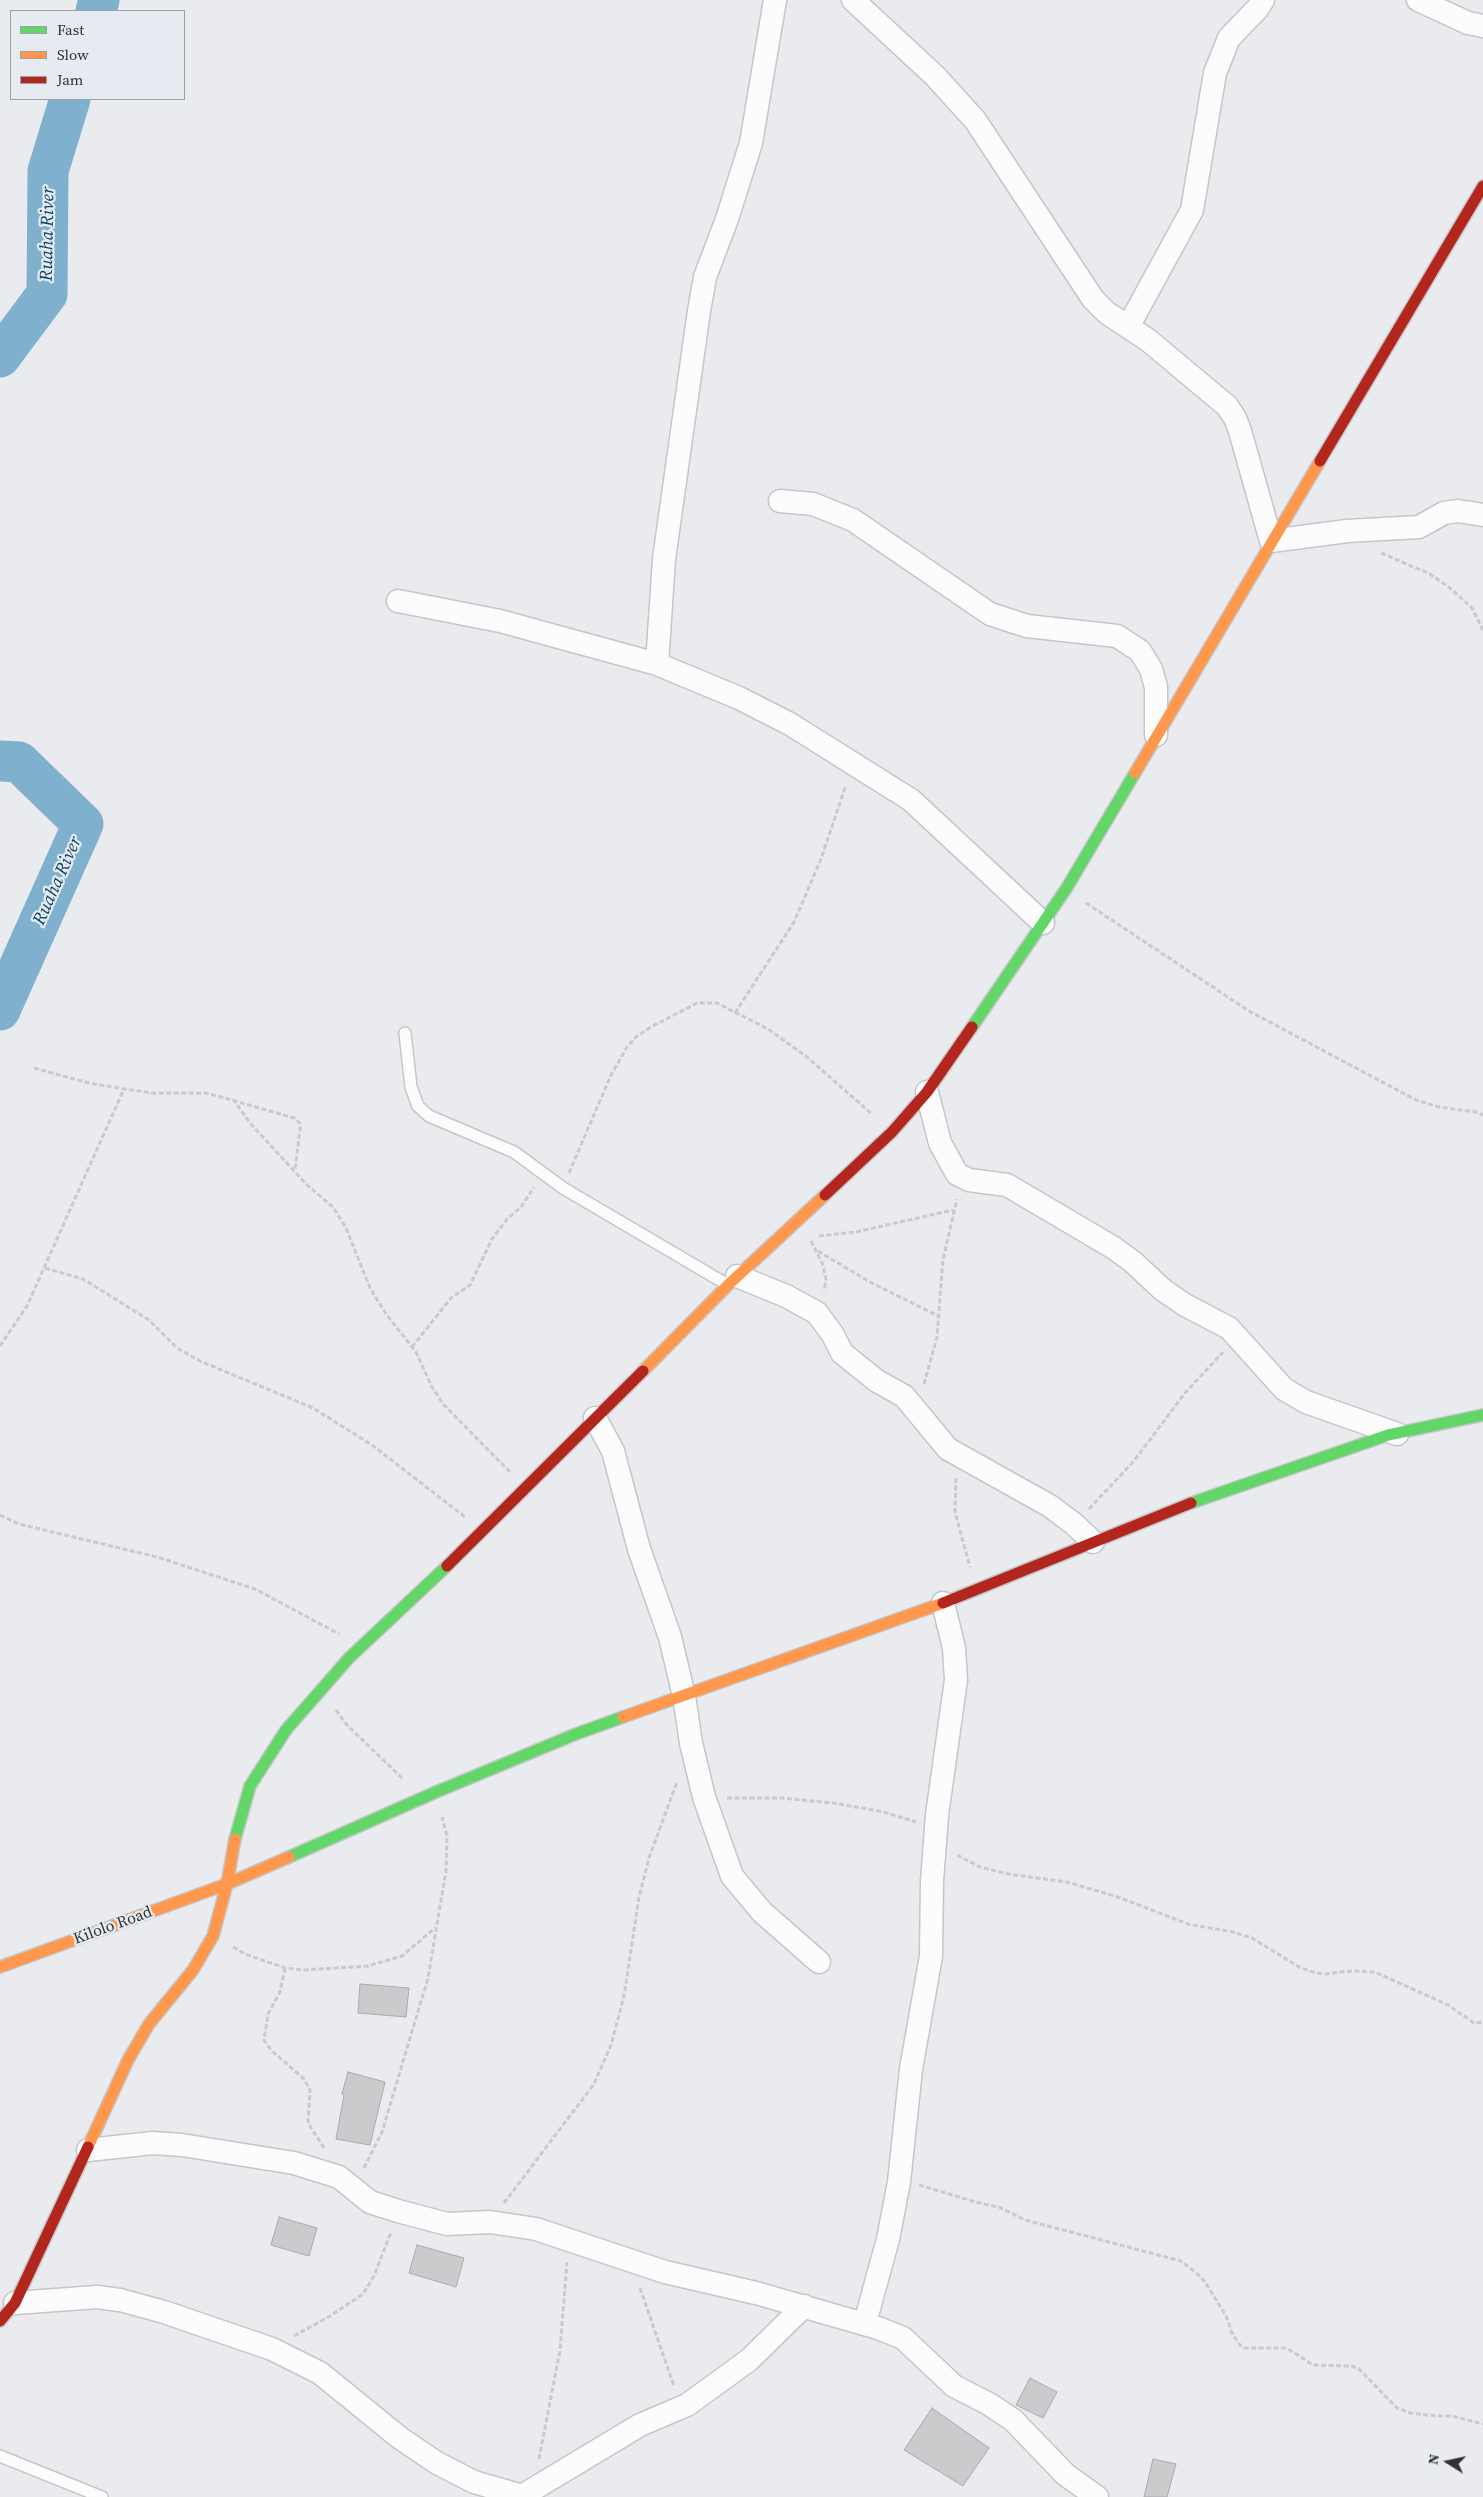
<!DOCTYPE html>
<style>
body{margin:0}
#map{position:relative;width:1483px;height:2497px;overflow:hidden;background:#e9ebee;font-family:"Source Serif 4",serif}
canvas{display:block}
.legend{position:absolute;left:10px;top:10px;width:175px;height:90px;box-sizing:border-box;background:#e6ebf1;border:1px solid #9da1a5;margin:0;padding:6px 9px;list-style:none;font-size:15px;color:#303234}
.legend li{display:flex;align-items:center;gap:10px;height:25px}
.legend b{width:25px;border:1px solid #9da1a5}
.north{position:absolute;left:1423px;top:2437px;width:50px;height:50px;-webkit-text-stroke:4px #e6ebf1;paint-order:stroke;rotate:280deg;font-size:14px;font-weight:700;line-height:20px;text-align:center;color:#303234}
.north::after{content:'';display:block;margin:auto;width:18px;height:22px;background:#303234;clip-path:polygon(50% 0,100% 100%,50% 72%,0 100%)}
</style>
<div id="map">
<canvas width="1483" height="2497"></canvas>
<ul class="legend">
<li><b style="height:6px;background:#63d668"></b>Fast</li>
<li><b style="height:6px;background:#ff974d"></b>Slow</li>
<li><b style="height:6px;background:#b3261e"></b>Jam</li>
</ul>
<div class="north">N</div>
</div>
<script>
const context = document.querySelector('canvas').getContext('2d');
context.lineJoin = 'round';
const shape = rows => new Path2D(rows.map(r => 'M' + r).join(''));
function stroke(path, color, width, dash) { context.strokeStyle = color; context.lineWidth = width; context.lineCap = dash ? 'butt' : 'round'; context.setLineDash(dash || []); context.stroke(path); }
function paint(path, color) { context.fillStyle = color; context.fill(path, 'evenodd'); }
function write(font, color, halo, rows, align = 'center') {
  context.font = font + ' "Source Serif 4",serif'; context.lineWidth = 4.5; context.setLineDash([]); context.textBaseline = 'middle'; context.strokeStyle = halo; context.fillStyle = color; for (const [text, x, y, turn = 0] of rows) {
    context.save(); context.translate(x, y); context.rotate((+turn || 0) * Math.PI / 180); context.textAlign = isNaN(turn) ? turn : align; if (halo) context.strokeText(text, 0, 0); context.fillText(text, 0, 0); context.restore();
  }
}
const river = shape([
 [96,11,99,0],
 [0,357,47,294,48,171,70,99],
 [0,761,19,762,83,824,0,1010]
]);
const building = shape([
 [360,1984,409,1988,406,2017,358,2013,360,1984],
 [348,2072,385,2082,370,2145,336,2139,344,2095,342,2094,348,2072],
 [279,2217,317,2228,309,2256,271,2245,279,2217],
 [417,2245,464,2258,456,2287,409,2273,417,2245],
 [1030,2378,1057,2392,1043,2418,1016,2405,1030,2378],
 [932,2408,989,2448,963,2486,904,2450,932,2408],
 [1153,2459,1176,2464,1167,2497,1144,2497,1153,2459]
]);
const path = shape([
 [1381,553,1430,574,1450,588,1472,608,1483,630],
 [1086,903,1249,1011,1416,1100,1439,1107,1476,1112,1483,1115],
 [735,1013,794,922,821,859,846,785],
 [34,1068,89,1083,124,1089,153,1093,207,1093,294,1118,300,1123,300,1130,295,1169],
 [233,1099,250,1123,306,1184,333,1207,346,1228,370,1288,386,1314,416,1352,432,1387,443,1404,510,1472],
 [569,1173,611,1075,627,1047,636,1037,651,1027,697,1003,717,1003,768,1029,807,1057,873,1115],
 [819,1236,856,1232,953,1210],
 [811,1241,823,1265,826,1280,824,1291],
 [818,1251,870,1282,938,1316],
 [45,1268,83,1279,149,1320,177,1348,200,1361,313,1408,372,1445,465,1517],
 [0,1346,27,1306,124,1089],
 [412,1347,451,1298,470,1285,492,1239,507,1219,521,1207,534,1187],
 [924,1384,937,1337,943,1259,957,1199],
 [956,1478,955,1512,970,1567],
 [1089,1509,1133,1462,1185,1393,1223,1352],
 [0,1515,19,1524,157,1557,255,1589,339,1634],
 [336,1710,347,1725,403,1779],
 [727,1798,782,1798,833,1803,884,1812,916,1822],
 [957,1855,980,1867,1008,1874,1067,1882,1118,1897,1188,1924,1233,1932,1252,1938,1299,1967,1313,1972,1324,1974,1352,1971,1375,1972,1448,2005,1474,2023,1483,2022],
 [233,1947,245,1954,285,1968,304,1970,368,1966,402,1956,435,1928],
 [285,1968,280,1992,268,2014,264,2040,271,2050,304,2079,310,2090,308,2123,324,2148],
 [364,2168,382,2132,428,1978,446,1871,447,1836,442,1817],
 [919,2185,979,2203,999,2207,1025,2220,1181,2261,1200,2276,1207,2285,1226,2316,1233,2335,1240,2345,1244,2348,1287,2348,1313,2365,1352,2366,1359,2369,1397,2408,1411,2413,1436,2416,1452,2416,1483,2424],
 [504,2203,594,2084,611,2045,624,1996,639,1897,649,1858,677,1782],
 [640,2288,674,2386],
 [294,2336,330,2316,363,2294,374,2276,391,2232],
 [539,2459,560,2350,567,2262]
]);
const lane = shape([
 [405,1033,411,1087,418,1106,429,1116,514,1152,563,1188,728,1285],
 [0,2456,102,2497]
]);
const street = shape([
 [853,0,935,76,975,120,1093,299,1107,313,1148,340,1227,406,1235,418,1240,431,1271,541,1347,531,1419,527,1444,513,1458,511,1483,515],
 [1418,0,1468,23,1483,26],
 [1128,327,1192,210,1215,73,1229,38,1258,8,1263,0],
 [780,501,813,504,853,520,990,614,1027,626,1117,636,1140,651,1151,669,1156,687,1156,735],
 [398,601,500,621,657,664,739,698,790,724,911,800,1043,923],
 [657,664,664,559,699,311,705,277,727,219,751,143,775,0],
 [927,1092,940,1143,957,1174,969,1180,1007,1185,1114,1248,1133,1262,1163,1290,1185,1305,1229,1328,1284,1389,1306,1402,1397,1434],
 [737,1276,786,1296,817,1313,833,1335,842,1353,877,1381,904,1396,948,1449,1050,1506,1074,1524,1093,1542],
 [595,1418,613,1451,639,1549,670,1637,684,1696,691,1743,704,1797,732,1876,762,1912,819,1962],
 [88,2150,153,2143,182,2145,294,2163,339,2177,370,2202,398,2211,447,2224,490,2222,536,2229,665,2272,756,2293,878,2328,903,2338,954,2386,989,2404,1013,2420,1066,2475,1097,2497],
 [15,2303,97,2297,120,2300,164,2312,272,2349,320,2373,400,2438,437,2463,474,2482,526,2497],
 [865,2323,888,2239,899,2182,911,2069,931,1956,932,1881,937,1815,956,1680,954,1648,943,1603],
 [522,2496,640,2425,687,2405,749,2360,804,2306]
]);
const fast = shape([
 [972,1027,1066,889,1135,773],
 [1191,1503,1388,1435,1483,1415],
 [235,1839,250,1786,286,1730,349,1658,447,1566],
 [289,1857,436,1792,576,1734,623,1717]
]);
const slow = shape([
 [1135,773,1320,461],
 [643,1371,728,1285,825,1195],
 [623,1717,943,1603],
 [0,1967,227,1884,289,1857],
 [88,2147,128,2060,149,2024,193,1970,213,1936,227,1884,235,1839]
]);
const jam = shape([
 [1320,461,1483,186],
 [825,1195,892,1132,927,1092,972,1027],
 [447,1566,643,1371],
 [943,1603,1191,1503],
 [0,2321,15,2303,88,2147]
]);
const streetNames = [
 ["Kilolo Road",113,1926,-20]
];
const waterNames = [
 ["Ruaha River",48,234,-89],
 ["Ruaha River",58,881,-66]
];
stroke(river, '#7fb1cf', 41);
paint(building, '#cacbcd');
stroke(building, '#a8aaac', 1);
stroke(lane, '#c4c6c8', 14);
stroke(street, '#c4c6c8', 25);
stroke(fast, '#c4c6c8', 14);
stroke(slow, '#c4c6c8', 14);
stroke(jam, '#c4c6c8', 14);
stroke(path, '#c8cacb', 3, [5, 2.5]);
stroke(lane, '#fcfcfc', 11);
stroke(street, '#fcfcfc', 22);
stroke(fast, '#63d668', 11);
stroke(slow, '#ff974d', 11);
stroke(jam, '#b3261e', 11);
write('16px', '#303234', '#e6ebf1', streetNames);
write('italic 18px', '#0b4562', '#e6ebf1', waterNames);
</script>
